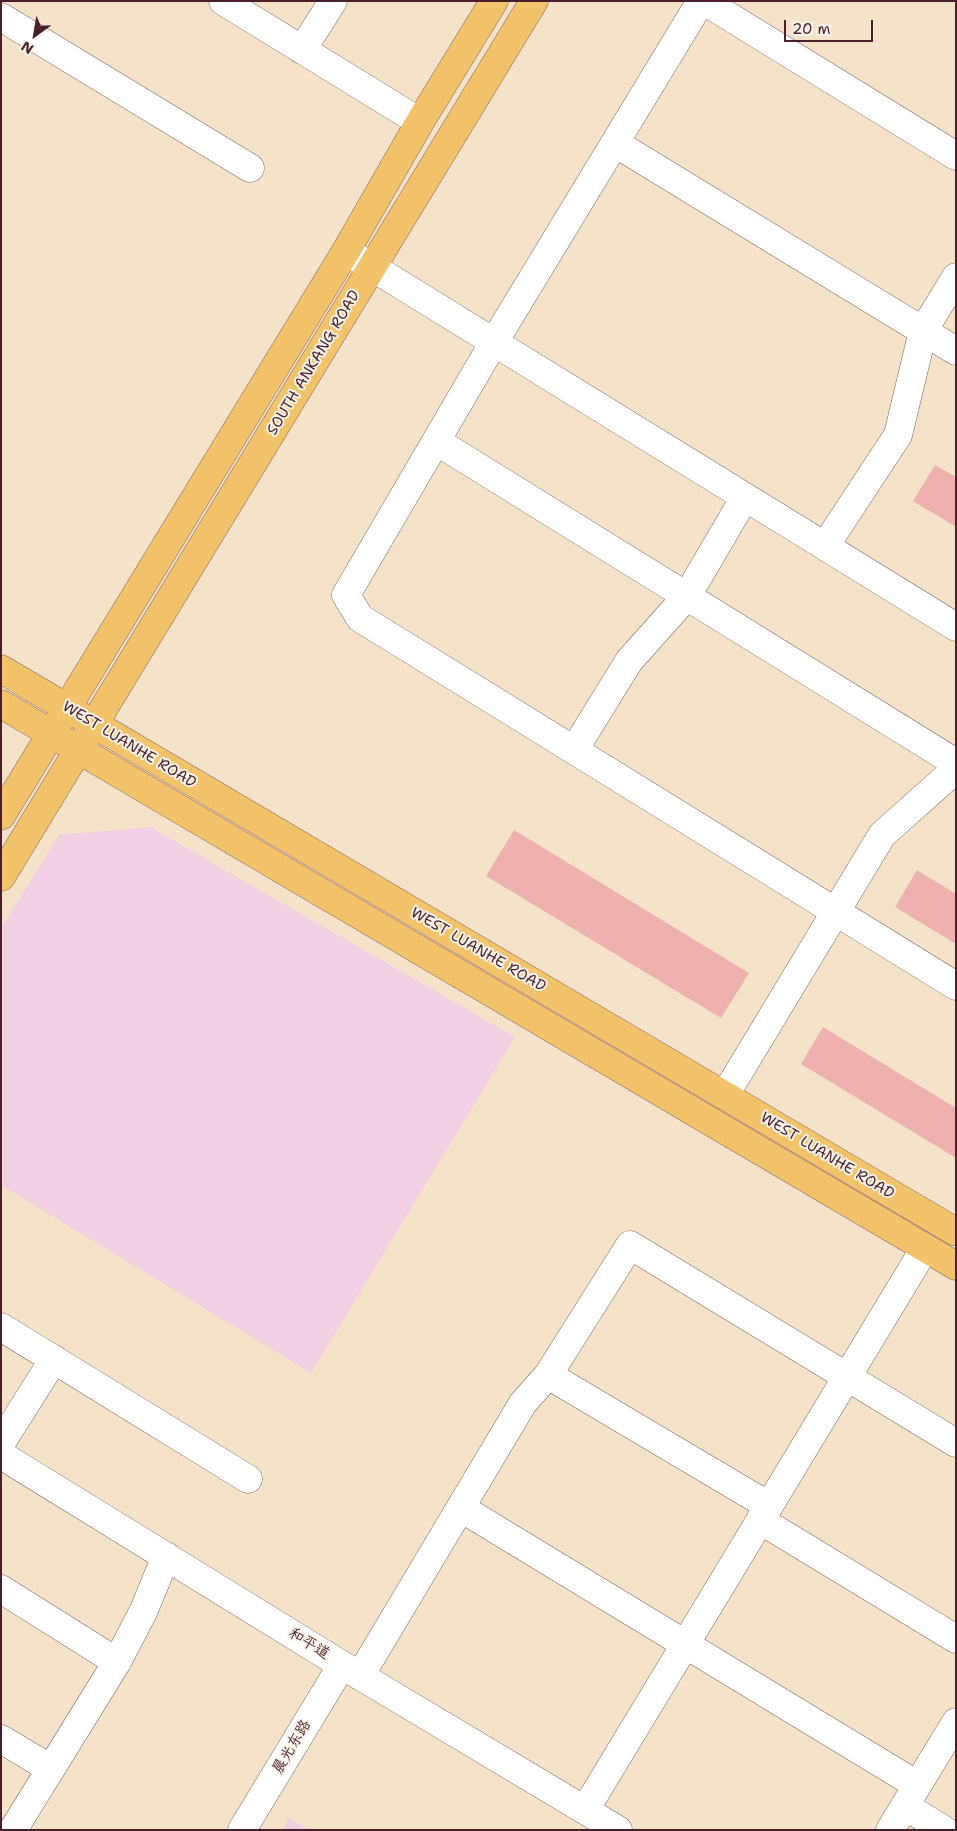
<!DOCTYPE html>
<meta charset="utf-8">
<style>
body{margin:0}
#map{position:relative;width:957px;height:1831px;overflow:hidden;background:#f4e2c9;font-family:"Shantell Sans",sans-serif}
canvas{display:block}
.frame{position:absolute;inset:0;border:2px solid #4a1f2b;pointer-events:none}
.north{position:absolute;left:10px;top:10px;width:50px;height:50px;-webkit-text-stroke:4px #f7f3e8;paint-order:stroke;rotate:212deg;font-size:14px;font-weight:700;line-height:20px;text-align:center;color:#4a1f2b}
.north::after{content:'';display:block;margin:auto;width:18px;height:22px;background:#4a1f2b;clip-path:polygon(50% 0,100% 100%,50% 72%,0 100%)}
.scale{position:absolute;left:784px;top:20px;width:89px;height:22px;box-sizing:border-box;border:2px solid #4a1f2b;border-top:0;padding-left:6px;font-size:15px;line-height:18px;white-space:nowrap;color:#4a1f2b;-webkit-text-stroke:4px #f7f3e8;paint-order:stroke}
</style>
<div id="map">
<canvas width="957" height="1831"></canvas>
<div class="frame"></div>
<div class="north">N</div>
<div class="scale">20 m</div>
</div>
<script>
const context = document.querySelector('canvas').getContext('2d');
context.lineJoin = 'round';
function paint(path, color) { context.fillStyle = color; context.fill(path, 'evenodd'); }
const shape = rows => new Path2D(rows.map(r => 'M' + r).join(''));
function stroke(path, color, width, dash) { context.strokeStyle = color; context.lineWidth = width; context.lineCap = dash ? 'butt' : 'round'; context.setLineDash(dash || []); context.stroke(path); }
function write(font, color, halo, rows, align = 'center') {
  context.font = font + ' "Shantell Sans","LXGW WenKai TC",sans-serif'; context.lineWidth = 4; context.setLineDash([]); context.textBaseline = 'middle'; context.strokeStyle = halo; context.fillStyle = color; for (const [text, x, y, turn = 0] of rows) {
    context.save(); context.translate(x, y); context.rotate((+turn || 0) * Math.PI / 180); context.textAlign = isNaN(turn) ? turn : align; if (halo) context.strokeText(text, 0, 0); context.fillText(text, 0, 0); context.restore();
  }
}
const built = shape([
 [150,827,515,1037,311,1373,1,1185,1,928,59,835],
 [289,1818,309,1830,282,1830]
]);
const building = shape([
 [935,465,956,477,956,527,913,501],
 [514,830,749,973,721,1018,486,876],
 [917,870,956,894,956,944,895,907],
 [823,1027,956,1108,956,1158,801,1064]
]);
const minor = shape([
 [223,1,420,122],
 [701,1,494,342,346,595,360,618,956,986],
 [704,1,956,156],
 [1,17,250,168],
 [302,50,333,1],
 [615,143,956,351],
 [346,251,956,627],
 [436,441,956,763],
 [825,546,898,435,923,331,956,277],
 [574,750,629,661,687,596,745,497],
 [725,1095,882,835,956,769],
 [1,1327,248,1479],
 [548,1375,630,1245,956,1443],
 [1,1443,54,1359],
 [1,1455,342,1665,618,1830],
 [461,1508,917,1785],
 [760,1520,956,1639],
 [1,1589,117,1662],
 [360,1676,523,1403,548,1375,769,1506],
 [1,1739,51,1769],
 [905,1806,944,1830],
 [585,1810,925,1248],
 [13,1830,117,1662,144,1610,166,1556],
 [242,1830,342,1665],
 [890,1830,956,1722]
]);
const major = shape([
 [1,669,956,1232],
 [1,704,956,1266],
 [1,816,346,251,420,122,494,1],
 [1,877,534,1]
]);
const streetNames = [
 ["SOUTH ANKANG ROAD",314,363,-59],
 ["WEST LUANHE ROAD",129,745,31],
 ["WEST LUANHE ROAD",478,950,30],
 ["WEST LUANHE ROAD",827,1156,31],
 ["和平道",309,1644,32],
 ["晨光东路",292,1747,-59]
];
paint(built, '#f1d0e3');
paint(building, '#eeb1af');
stroke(minor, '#866362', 29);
stroke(major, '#866362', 29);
stroke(minor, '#fff', 28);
stroke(major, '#f2c36a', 28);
write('15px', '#4a1f2b', '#f7f3e8', streetNames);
</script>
